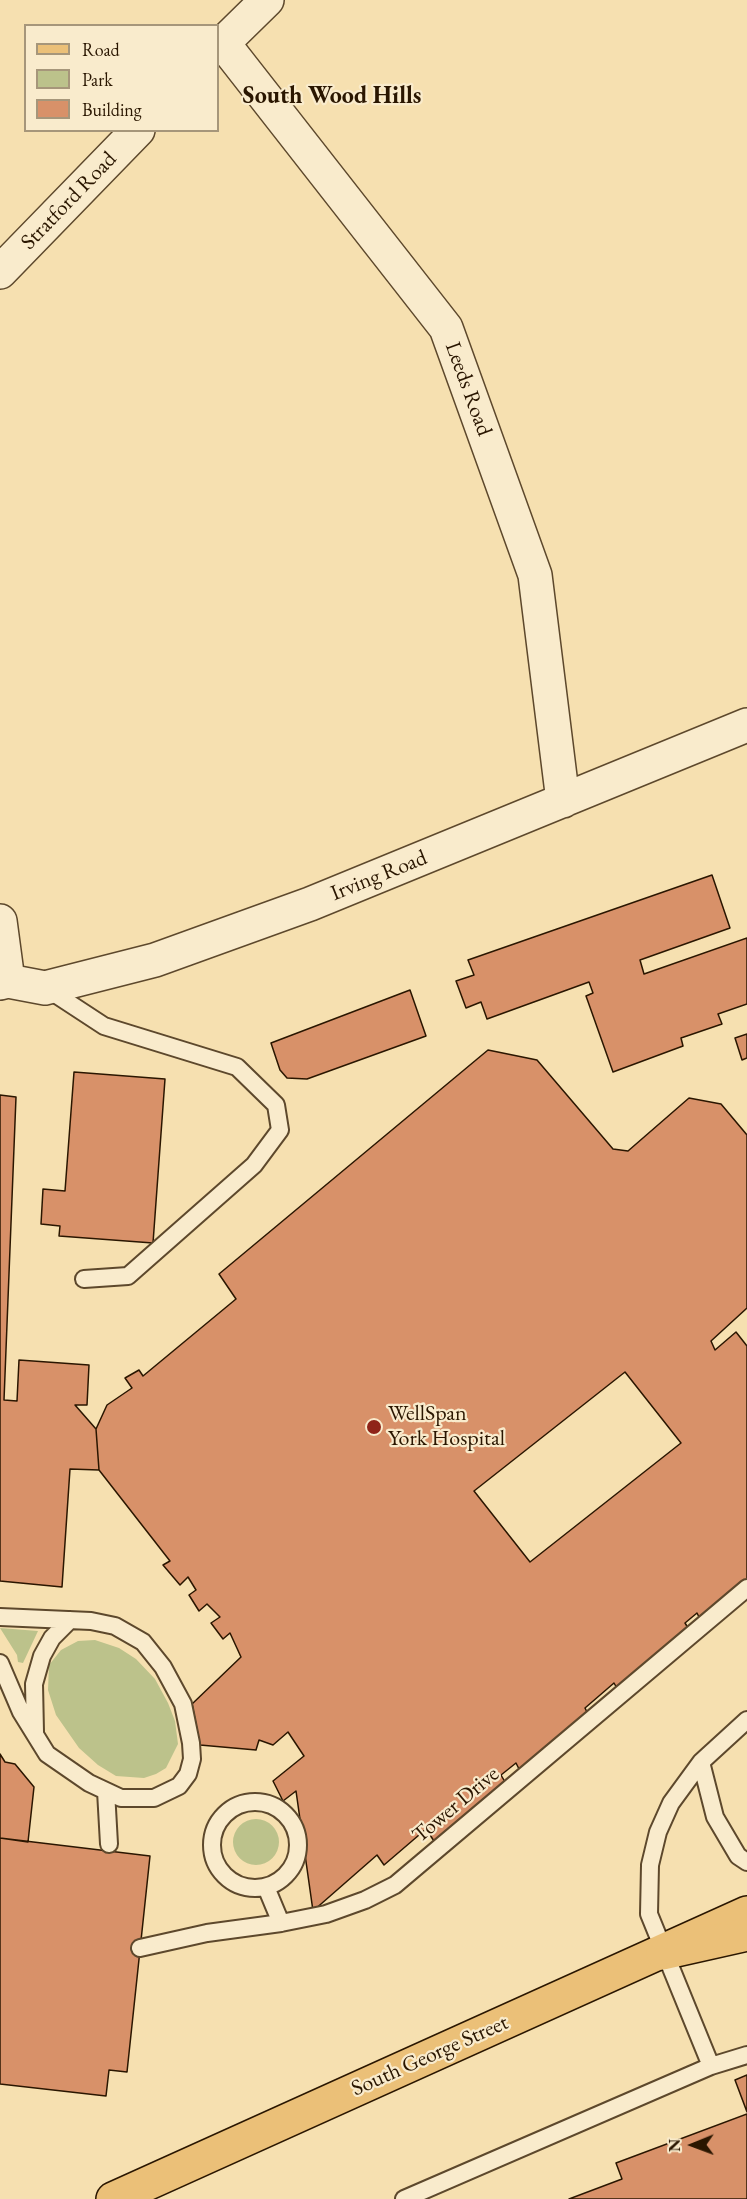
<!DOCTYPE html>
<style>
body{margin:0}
#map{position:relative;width:747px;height:2199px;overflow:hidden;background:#f6e0b0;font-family:"EB Garamond",serif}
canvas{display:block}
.legend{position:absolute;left:24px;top:24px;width:195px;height:108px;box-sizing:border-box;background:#f9ebcc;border:2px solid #a6967a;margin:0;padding:8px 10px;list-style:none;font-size:18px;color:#2a1600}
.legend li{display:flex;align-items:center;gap:12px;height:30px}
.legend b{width:30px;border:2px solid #a6967a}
.north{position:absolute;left:663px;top:2115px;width:60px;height:60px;-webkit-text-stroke:4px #f9ebcc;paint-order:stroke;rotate:269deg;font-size:16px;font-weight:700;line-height:24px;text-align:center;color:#2a1600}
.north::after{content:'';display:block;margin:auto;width:21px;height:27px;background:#2a1600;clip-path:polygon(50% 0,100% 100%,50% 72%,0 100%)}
</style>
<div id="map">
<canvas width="747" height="2199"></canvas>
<ul class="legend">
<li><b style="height:8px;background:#ebc078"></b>Road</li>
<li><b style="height:16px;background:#bcc28b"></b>Park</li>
<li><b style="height:16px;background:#d89169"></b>Building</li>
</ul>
<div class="north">N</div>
</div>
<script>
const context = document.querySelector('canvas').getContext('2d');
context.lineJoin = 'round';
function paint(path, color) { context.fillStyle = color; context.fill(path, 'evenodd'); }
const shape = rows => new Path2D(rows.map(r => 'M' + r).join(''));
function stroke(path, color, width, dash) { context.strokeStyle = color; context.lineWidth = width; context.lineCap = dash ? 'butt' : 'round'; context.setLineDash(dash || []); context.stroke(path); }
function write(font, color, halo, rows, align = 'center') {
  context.font = font + ' "EB Garamond",serif'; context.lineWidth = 4.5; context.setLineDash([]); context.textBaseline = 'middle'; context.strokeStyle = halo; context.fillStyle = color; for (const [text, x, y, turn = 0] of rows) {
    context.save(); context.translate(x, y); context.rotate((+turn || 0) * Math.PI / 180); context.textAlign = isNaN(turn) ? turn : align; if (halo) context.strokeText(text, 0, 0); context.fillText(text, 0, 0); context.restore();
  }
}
const green = shape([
 [0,1628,38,1631,23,1663,18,1662,17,1655],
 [95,1640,119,1648,136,1659,155,1679,168,1703,175,1721,178,1744,166,1768,156,1774,144,1778,116,1776,98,1765,79,1748,56,1715,48,1690,49,1665,61,1650,78,1641],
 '233 1842a23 23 0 1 1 46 0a23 23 0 1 1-46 0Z'
]);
const building = shape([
 [712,875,730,928,640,960,644,974,747,938,747,1004,718,1014,722,1024,681,1038,683,1046,613,1072,586,996,593,993,589,982,487,1019,481,1002,466,1008,456,981,474,975,468,960,712,875],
 [410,990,426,1036,307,1079,287,1078,280,1070,271,1043,410,990],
 [747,1034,747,1058,742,1060,735,1038,747,1034],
 [488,1050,537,1060,613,1149,628,1151,689,1098,721,1104,747,1135,747,1308,711,1341,715,1350,736,1332,747,1346,747,1582,701,1621,697,1613,685,1623,690,1631,618,1690,614,1683,585,1708,589,1716,520,1771,516,1763,501,1775,505,1782,434,1841,426,1829,384,1865,377,1855,313,1911,296,1791,283,1801,273,1781,304,1756,288,1732,273,1745,259,1740,256,1750,200,1745,192,1704,241,1657,230,1633,223,1639,211,1623,220,1617,207,1604,199,1611,189,1595,196,1590,188,1577,180,1585,163,1565,170,1561,99,1470,96,1429,107,1405,132,1388,125,1378,139,1370,143,1376,236,1299,219,1274,488,1050],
 [625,1372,681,1443,530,1562,474,1491,625,1372],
 [74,1072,165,1079,153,1243,59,1236,60,1226,41,1224,43,1189,65,1191,74,1072],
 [0,1095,16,1097,4,1400,17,1401,19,1360,89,1365,87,1405,75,1405,96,1429,99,1470,70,1469,62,1587,0,1581,0,1095],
 [0,1754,5,1762,15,1764,34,1787,28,1842,0,1838,0,1754],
 [0,1838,150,1856,127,2072,109,2070,106,2096,0,2084,0,1838],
 [747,2075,747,2112,735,2080,747,2075],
 [747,2114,747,2199,569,2199,622,2179,616,2163,747,2114]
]);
const service = shape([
 [46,988,104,1026,237,1067,276,1105,280,1130,254,1165,128,1276,84,1279],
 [0,1617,91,1621,115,1626,143,1642,163,1667,183,1704,191,1743,192,1759,188,1774,179,1786,154,1798,121,1798,89,1783,47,1754,21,1712,0,1663],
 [35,1732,34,1684,42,1656,52,1638,70,1620],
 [701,1762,715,1817,738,1856,747,1862],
 [106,1791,109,1844],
 '212 1845a43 43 0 1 1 86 0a43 43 0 1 1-86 0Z',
 [266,1887,281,1923],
 [140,1948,207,1933,281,1923,326,1914,365,1900,395,1885,747,1588],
 [711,2066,747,2055],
 [404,2199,711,2066,649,1914,650,1865,658,1832,671,1803,701,1762,747,1720]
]);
const minor = shape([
 [223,43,446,328,535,575,563,801],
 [218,48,267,0],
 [0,272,138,130],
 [0,921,8,981],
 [0,983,8,981,45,988,155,960,310,904,747,725]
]);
const primary = shape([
 [113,2199,747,1913]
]);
const motorway = shape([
 [663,1953,747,1934]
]);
const markers = [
 [374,1427,8,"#8f2418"]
];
const streetNames = [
 ["Stratford Road",69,201,-46],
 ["Leeds Road",468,389,70],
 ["Irving Road",379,876,-22],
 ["Tower Drive",456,1805,-40],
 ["South George Street",430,2056,-24]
];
const poiNames = [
 ["WellSpan",388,1414],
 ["York Hospital",388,1439]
];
const neighbourhoodNames = [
 ["South Wood Hills",332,96]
];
paint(green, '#bcc28b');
paint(building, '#d89169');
stroke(building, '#2a1600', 1.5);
stroke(service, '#5d482c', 20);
stroke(minor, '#5d482c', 36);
stroke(primary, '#2a1600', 36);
stroke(motorway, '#2a1600', 36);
stroke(service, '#f9ebcc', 16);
stroke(minor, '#f9ebcc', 33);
stroke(primary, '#ebc078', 33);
stroke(motorway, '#ebc078', 33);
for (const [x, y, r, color] of markers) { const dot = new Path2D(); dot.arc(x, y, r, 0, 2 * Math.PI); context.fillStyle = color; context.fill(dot); stroke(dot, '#f9ebcc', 2); }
write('22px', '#2a1600', '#f9ebcc', streetNames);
write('22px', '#2a1600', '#f9ebcc', poiNames, 'left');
write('bold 24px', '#2a1600', '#f9ebcc', neighbourhoodNames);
</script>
